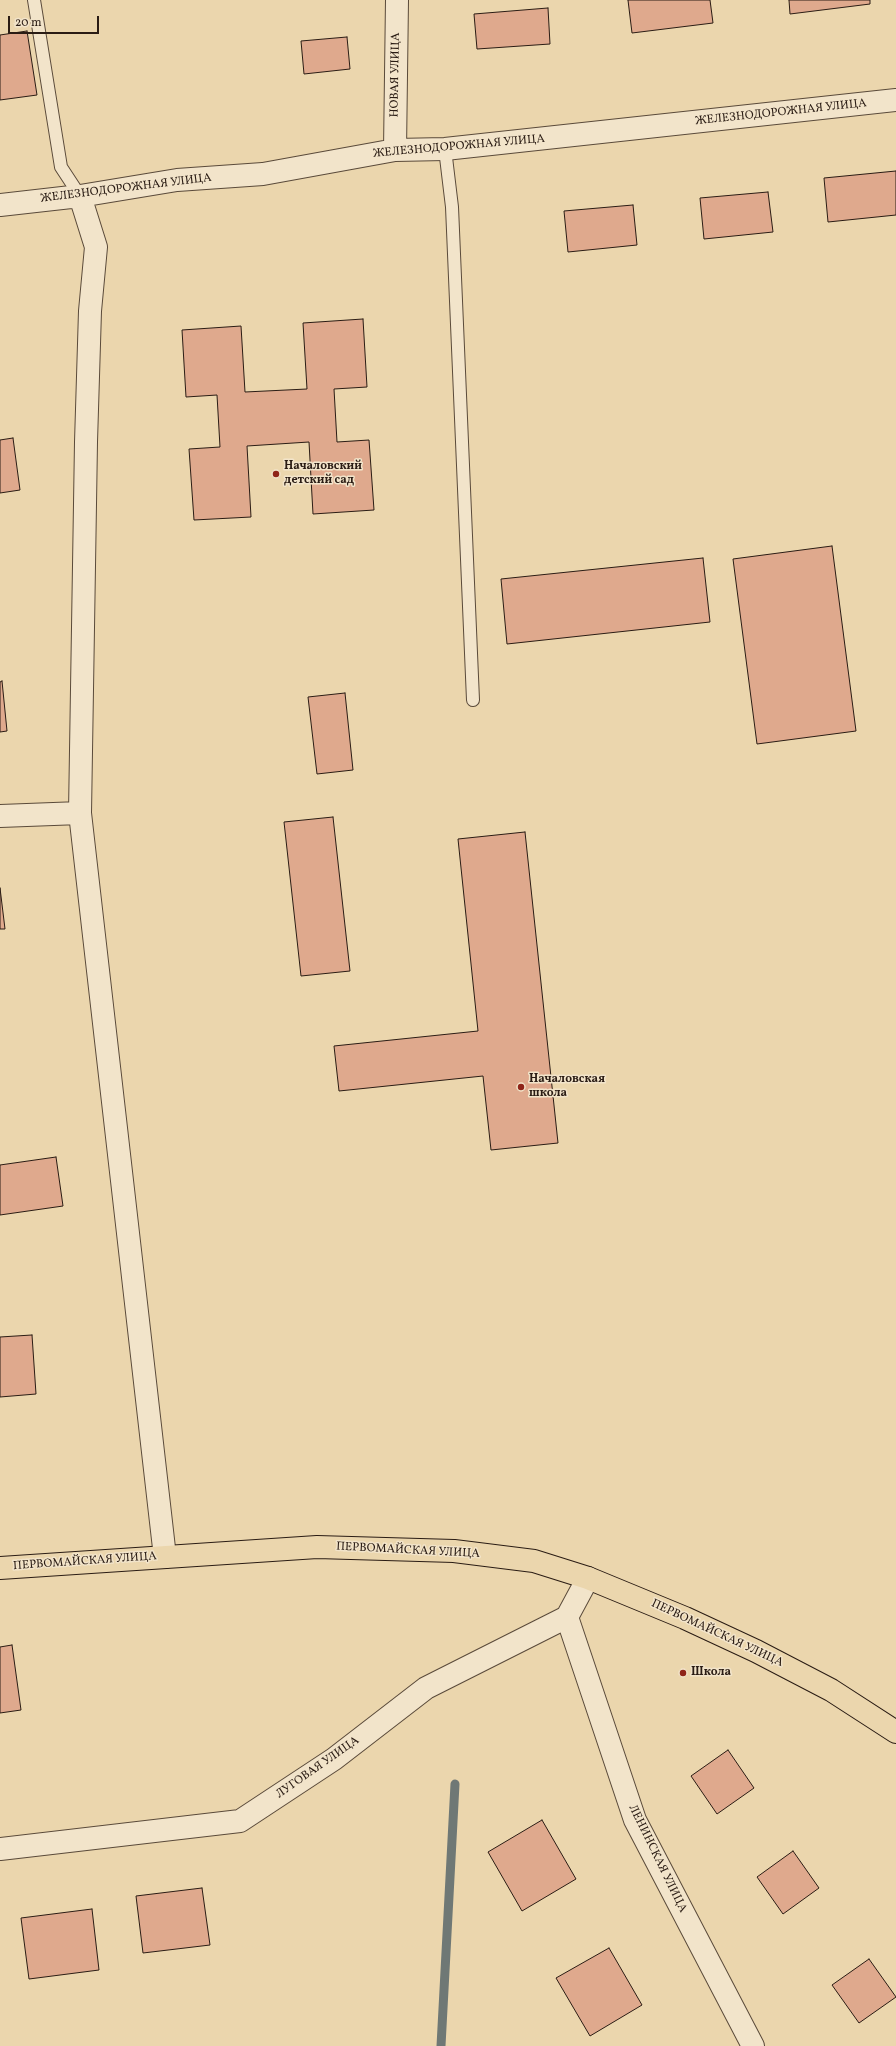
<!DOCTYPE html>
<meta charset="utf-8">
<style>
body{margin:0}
#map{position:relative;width:896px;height:2046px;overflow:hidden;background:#ebd6ad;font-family:Vollkorn,serif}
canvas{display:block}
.scale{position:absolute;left:8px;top:16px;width:91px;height:18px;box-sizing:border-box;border:2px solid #2a1c14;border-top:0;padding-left:5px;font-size:12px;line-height:14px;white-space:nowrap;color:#2a1c14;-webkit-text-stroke:3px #f2e4ca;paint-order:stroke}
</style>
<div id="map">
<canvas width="896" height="2046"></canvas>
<div class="scale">20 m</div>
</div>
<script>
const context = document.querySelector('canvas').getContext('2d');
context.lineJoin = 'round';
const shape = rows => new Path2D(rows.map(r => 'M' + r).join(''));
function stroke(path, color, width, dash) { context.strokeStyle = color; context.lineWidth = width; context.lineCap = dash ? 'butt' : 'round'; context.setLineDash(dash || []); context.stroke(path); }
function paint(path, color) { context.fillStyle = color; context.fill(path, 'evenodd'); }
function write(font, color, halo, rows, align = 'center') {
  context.font = font + ' Vollkorn,serif'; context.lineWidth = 3; context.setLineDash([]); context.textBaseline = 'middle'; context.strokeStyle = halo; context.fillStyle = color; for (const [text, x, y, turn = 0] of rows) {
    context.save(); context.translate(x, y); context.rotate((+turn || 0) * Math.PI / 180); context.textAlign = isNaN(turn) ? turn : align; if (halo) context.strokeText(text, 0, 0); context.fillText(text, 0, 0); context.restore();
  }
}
const stream = shape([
 [441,2046,455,1784]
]);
const building = shape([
 [628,0,710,0,713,23,632,33,628,0],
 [789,0,870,0,870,4,790,14,789,0],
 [548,8,550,44,477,49,474,14,548,8],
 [27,31,37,95,0,100,0,35,27,31],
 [347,37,350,69,304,74,301,41,347,37],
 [896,171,896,215,828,222,824,178,896,171],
 [768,192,773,232,704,239,700,198,768,192],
 [633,205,637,245,568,252,564,211,633,205],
 [363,319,367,387,334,389,337,442,369,440,374,510,313,514,309,442,247,446,251,517,194,520,189,449,220,447,217,395,186,397,182,330,241,326,245,392,307,389,303,323,363,319],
 [13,438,20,490,0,493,0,440,13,438],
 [832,546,856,731,757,744,733,559,832,546],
 [703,558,710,622,507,644,501,579,703,558],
 [2,681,7,731,0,732,0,682,2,681],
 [345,693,353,770,317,774,308,697,345,693],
 [333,817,350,971,301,976,284,822,333,817],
 [525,832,558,1143,491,1150,483,1076,339,1091,334,1046,478,1031,458,839,525,832],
 [0,888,5,929,0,929,0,888],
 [56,1157,63,1206,0,1215,0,1165,56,1157],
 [32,1335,36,1394,0,1397,0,1337,32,1335],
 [12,1645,21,1710,0,1713,0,1647,12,1645],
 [728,1750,754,1788,717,1814,691,1776,728,1750],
 [542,1820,576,1879,522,1911,488,1852,542,1820],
 [793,1851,819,1888,783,1914,757,1877,793,1851],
 [202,1888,210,1945,143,1953,136,1896,202,1888],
 [92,1909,99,1970,29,1979,21,1918,92,1909],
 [609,1948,642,2005,590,2036,556,1978,609,1948],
 [869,1959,896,1997,859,2023,832,1985,869,1959]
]);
const service = shape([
 [34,0,61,167,80,196],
 [445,149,452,207,473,700]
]);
const minor = shape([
 [395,150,397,0],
 [80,196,96,247,90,311,86,442,80,813,165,1557],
 [0,205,80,196,177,180,263,174,395,150,445,149,896,100],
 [0,816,80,813],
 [567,1617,635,1820,753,2046],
 [0,1849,240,1821,334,1759,426,1688,567,1617,588,1578]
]);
const primary = shape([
 [0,1568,317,1547,454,1551,534,1561,588,1578,685,1618,756,1651,831,1690,896,1732]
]);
const markers = [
 [276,474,4,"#8f2418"],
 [521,1087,4,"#8f2418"],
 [683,1673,4,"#8f2418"]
];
const streetNames = [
 ["НОВАЯ УЛИЦА",396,75,-89],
 ["ЖЕЛЕЗНОДОРОЖНАЯ УЛИЦА",781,113,-6],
 ["ЖЕЛЕЗНОДОРОЖНАЯ УЛИЦА",459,147,-5],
 ["ЖЕЛЕЗНОДОРОЖНАЯ УЛИЦА",126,189,-7],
 ["ПЕРВОМАЙСКАЯ УЛИЦА",408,1551,3],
 ["ПЕРВОМАЙСКАЯ УЛИЦА",85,1562,-4],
 ["ПЕРВОМАЙСКАЯ УЛИЦА",717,1634,25],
 ["ЛУГОВАЯ УЛИЦА",318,1768,-35],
 ["ЛЕНИНСКАЯ УЛИЦА",657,1859,64]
];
const poiNames = [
 ["Началовский",284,467],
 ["детский сад",284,481],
 ["Началовская",529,1080],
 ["школа",529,1094],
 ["Школа",691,1673]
];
stroke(stream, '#6f7875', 9);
paint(building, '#dfa98d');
stroke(building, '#2a1c14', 1);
stroke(service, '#5a4a3a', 14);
stroke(minor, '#5a4a3a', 24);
stroke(primary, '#2a1c14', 24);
stroke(service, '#f2e4ca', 12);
stroke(minor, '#f2e4ca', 22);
stroke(primary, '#ebd6ad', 22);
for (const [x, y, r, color] of markers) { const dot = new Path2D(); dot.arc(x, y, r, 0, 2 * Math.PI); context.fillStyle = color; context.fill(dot); stroke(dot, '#f2e4ca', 1.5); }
write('12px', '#2a1c14', '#f2e4ca', streetNames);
write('bold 12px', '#2a1c14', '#f2e4ca', poiNames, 'left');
</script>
